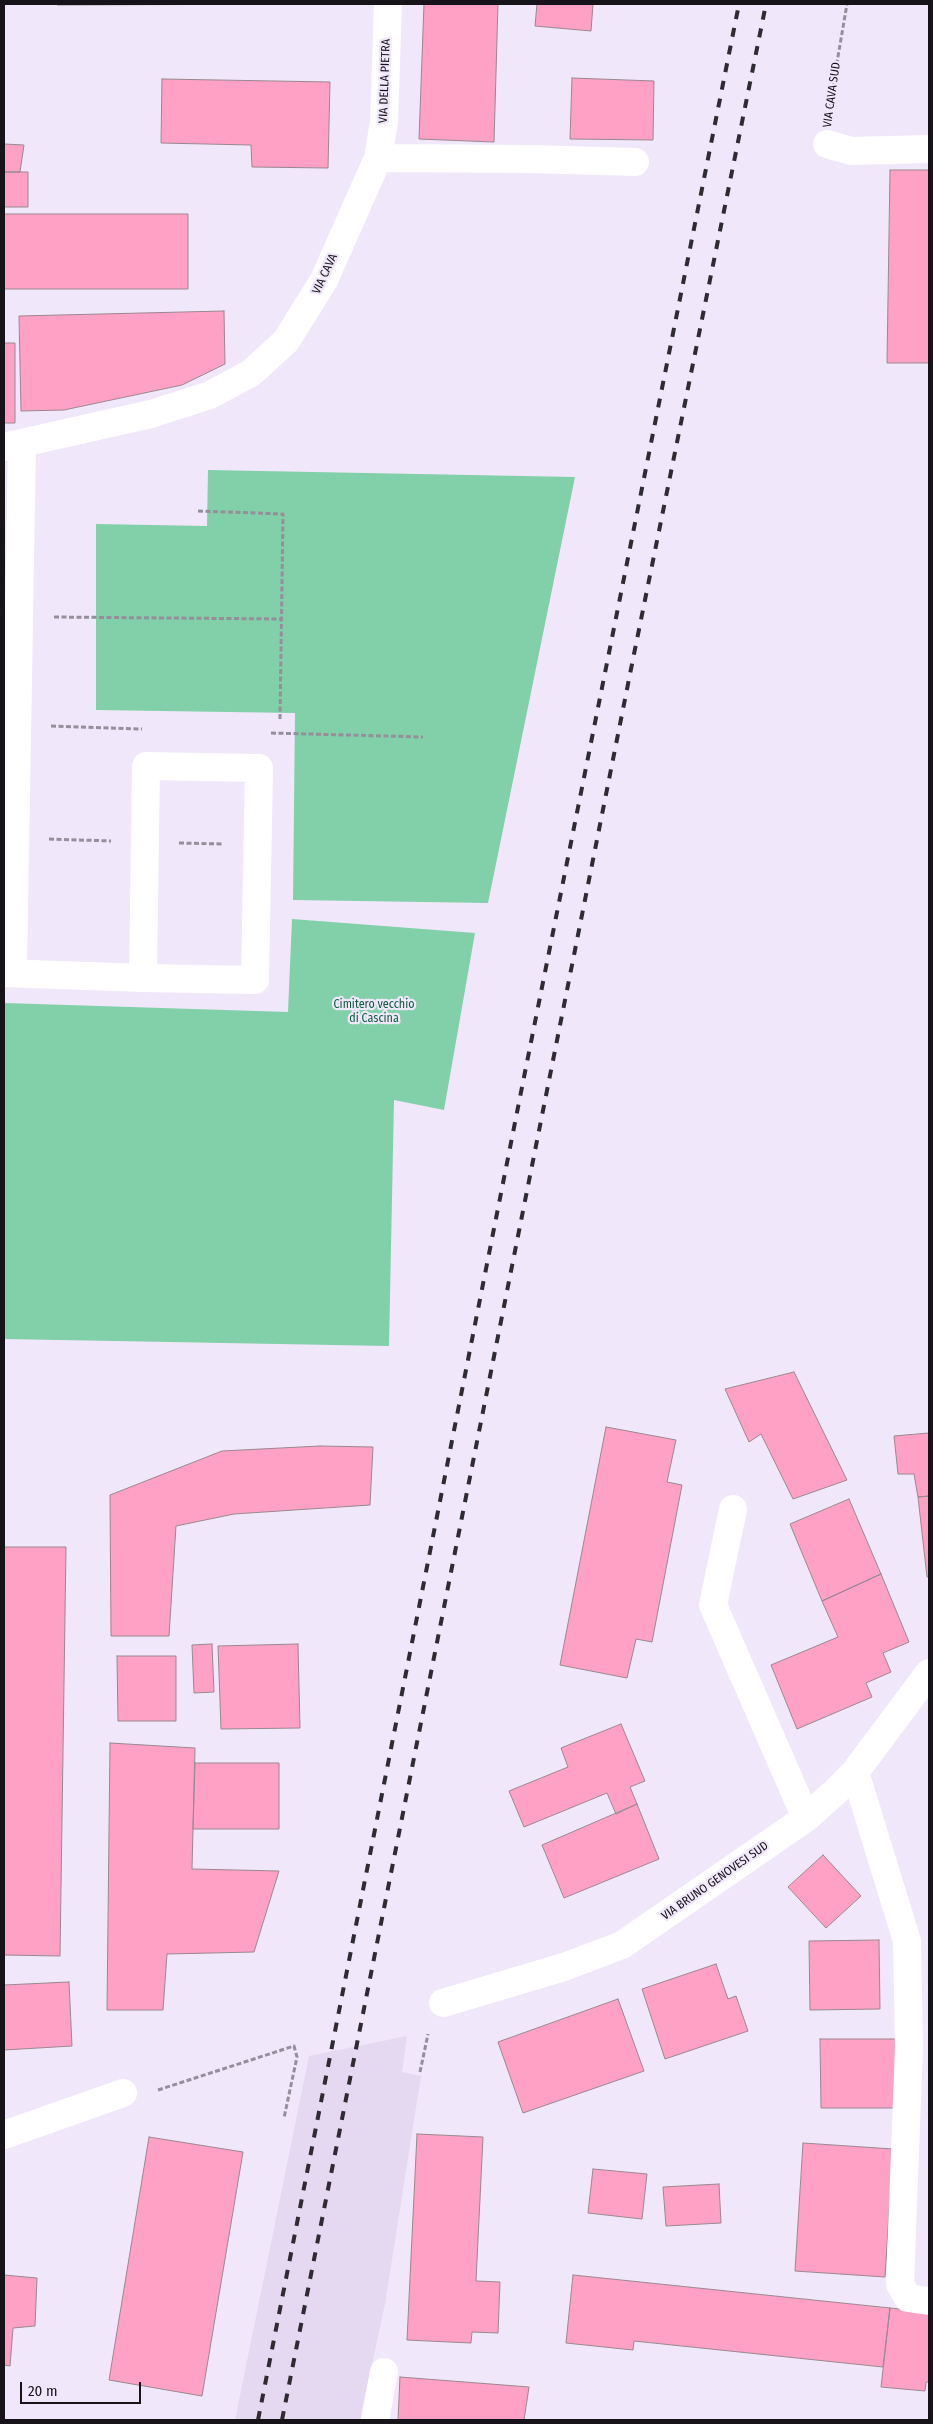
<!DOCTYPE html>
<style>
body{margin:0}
#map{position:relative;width:933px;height:2424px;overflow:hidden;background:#f0e7fa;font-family:"Fira Sans Condensed",sans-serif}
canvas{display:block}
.frame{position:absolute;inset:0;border:5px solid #161319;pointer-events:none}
.scale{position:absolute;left:20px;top:2382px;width:121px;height:22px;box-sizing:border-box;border:2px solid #161319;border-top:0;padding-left:6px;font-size:15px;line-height:18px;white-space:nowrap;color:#161319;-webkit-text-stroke:4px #f0e7fa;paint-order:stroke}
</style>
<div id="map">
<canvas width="933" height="2424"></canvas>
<div class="frame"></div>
<div class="scale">20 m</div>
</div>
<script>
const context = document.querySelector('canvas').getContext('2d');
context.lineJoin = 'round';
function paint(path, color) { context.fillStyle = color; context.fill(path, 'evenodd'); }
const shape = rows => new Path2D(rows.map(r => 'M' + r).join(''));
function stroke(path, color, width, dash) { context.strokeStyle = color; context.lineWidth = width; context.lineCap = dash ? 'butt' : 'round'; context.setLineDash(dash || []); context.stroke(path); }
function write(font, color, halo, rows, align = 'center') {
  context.font = font + ' "Fira Sans Condensed",sans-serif'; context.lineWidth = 4.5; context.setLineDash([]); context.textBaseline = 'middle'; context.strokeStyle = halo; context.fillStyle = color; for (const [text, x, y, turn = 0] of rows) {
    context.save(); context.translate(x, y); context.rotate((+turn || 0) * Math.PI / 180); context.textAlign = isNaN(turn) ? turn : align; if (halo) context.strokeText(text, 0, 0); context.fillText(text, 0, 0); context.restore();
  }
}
const built = shape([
 [407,2036,402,2072,421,2076,385,2304,360,2420,235,2420,309,2056]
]);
const green = shape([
 [208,470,575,477,488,903,293,900,295,713,96,710,96,524,207,526],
 [292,919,475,933,444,1110,394,1100,389,1346,4,1339,4,1003,288,1012]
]);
const building = shape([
 [57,4,323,4,57,5,57,4],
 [424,4,498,4,494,142,419,139,424,4],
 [537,4,593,4,591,31,535,26,537,4],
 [572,78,654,81,653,140,570,139,572,78],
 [162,79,330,82,328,168,252,167,251,145,161,143,162,79],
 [4,144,24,145,20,172,4,172,4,144],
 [890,170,929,170,929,363,887,363,890,170],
 [4,172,28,172,28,207,4,207,4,172],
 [4,214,188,214,188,289,4,289,4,214],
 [224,311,225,364,182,385,64,410,21,411,19,316,224,311],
 [4,343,15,343,15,423,4,423,4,343],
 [794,1372,847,1480,793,1499,761,1434,749,1442,725,1389,794,1372],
 [606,1427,676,1440,667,1482,682,1485,652,1642,636,1639,627,1678,560,1665,606,1427],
 [929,1433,929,1496,918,1497,914,1474,898,1474,894,1436,929,1433],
 [320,1446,373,1447,370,1505,234,1514,176,1526,169,1636,111,1636,110,1495,222,1451,320,1446],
 [929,1496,929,1577,927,1577,918,1497,929,1496],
 [849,1499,881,1574,822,1601,790,1524,849,1499],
 [4,1547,66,1547,60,1956,4,1955,4,1547],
 [881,1574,909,1642,883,1653,891,1672,866,1683,872,1697,797,1729,771,1665,838,1637,822,1601,881,1574],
 [212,1644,214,1692,194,1693,192,1645,212,1644],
 [298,1644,300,1728,221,1729,218,1646,298,1644],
 [117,1656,176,1656,176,1721,118,1721,117,1656],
 [621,1724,645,1781,630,1787,637,1804,616,1814,607,1793,524,1827,509,1791,568,1767,561,1748,621,1724],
 [110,1743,195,1748,192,1869,279,1871,254,1952,167,1954,163,2010,107,2010,110,1743],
 [195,1763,279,1763,279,1829,193,1829,195,1763],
 [637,1804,659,1859,564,1898,542,1845,637,1804],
 [823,1855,861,1896,826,1928,788,1887,823,1855],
 [879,1940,880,2009,810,2010,809,1941,879,1940],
 [716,1964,728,1999,736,1996,748,2031,665,2059,642,1989,716,1964],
 [69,1982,72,2046,4,2050,4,1985,69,1982],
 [618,1999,644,2071,523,2113,498,2042,618,1999],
 [820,2039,896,2039,897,2108,821,2108,820,2039],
 [417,2134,483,2137,476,2281,500,2282,498,2333,472,2332,471,2343,407,2340,417,2134],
 [149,2137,243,2152,202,2396,109,2380,149,2137],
 [803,2143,893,2149,885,2277,795,2271,803,2143],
 [593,2169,647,2174,642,2219,588,2213,593,2169],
 [719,2184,721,2223,666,2226,663,2187,719,2184],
 [4,2275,37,2278,35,2326,13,2328,10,2366,4,2365,4,2275],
 [573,2275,890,2308,883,2367,634,2341,633,2350,566,2343,573,2275],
 [890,2308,929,2312,929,2382,926,2382,925,2391,881,2387,890,2308],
 [400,2377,529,2387,524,2420,398,2420,400,2377]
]);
const path = shape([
 [829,109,847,4],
 [198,511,283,514,280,719],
 [54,617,282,619],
 [51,726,142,729],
 [271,733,423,737],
 [49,839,111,841],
 [179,843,223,844],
 [420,2072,428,2034],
 [158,2090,294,2046,297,2057,284,2118]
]);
const minor = shape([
 [827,144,851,151,929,149],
 [378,158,531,159,635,162],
 [4,447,151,414,210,395,251,373,286,341,324,280,378,158,384,122,388,4],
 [4,973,143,978,255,980,259,768,146,766,143,978],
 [13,973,22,443],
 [733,1509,713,1605,806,1818],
 [855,1772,907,1941,909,2047,900,2284,908,2298,929,2301],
 [443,2003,564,1967,622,1945,806,1818,834,1793,855,1772,929,1673],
 [4,2135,123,2093],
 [375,2420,384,2372]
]);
const rail = shape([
 [258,2420,525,1072,739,4],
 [282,2420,633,659,766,4]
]);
const streetNames = [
 ["VIA DELLA PIETRA",385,81,-88],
 ["VIA CAVA SUD",832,95,-82],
 ["VIA CAVA",325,274,-65],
 ["VIA BRUNO GENOVESI SUD",715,1881,-35]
];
const parkNames = [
 ["Cimitero vecchio",374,1005],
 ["di Cascina",374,1019]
];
paint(built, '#e5d9f2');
paint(green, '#81d0a9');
paint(building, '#fea1c4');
stroke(building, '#9b878d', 1);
stroke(path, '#958f9c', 3, [5, 2.5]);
stroke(minor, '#fff', 28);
stroke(rail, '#2f2b33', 4, [9, 9]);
write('12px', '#161319', '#f0e7fa', streetNames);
write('12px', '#0d5e3f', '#f0e7fa', parkNames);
</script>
